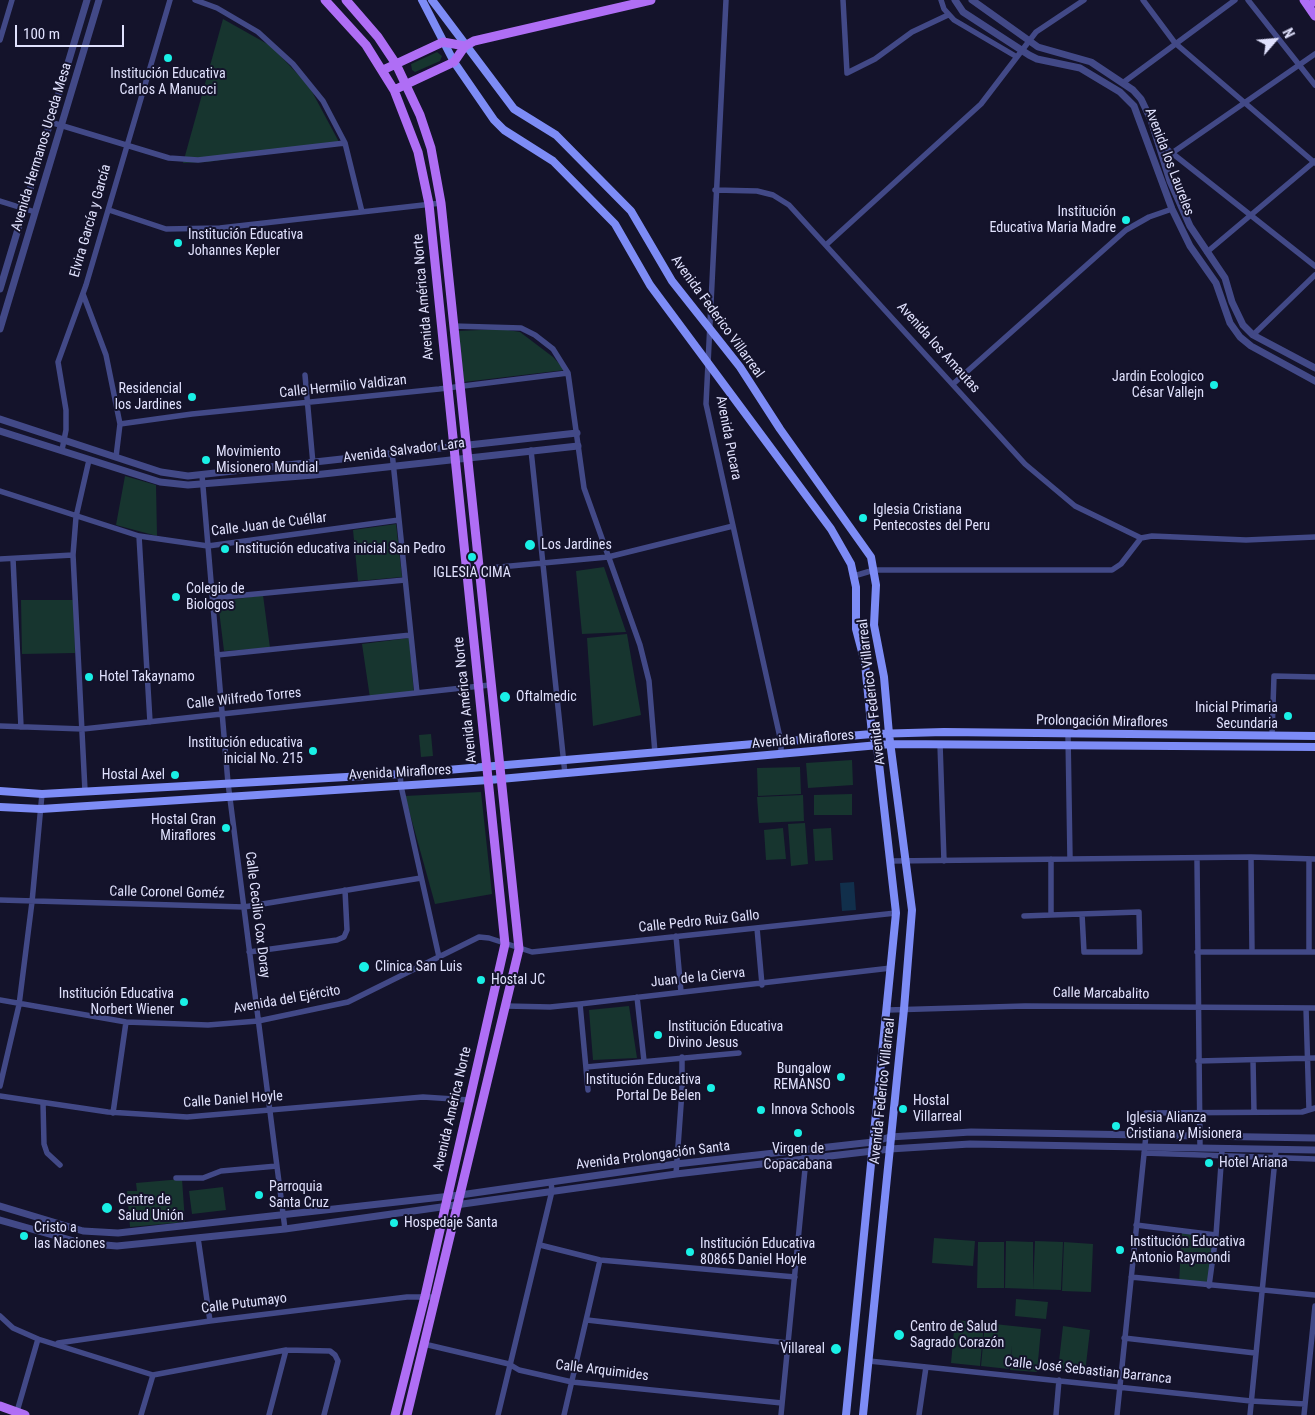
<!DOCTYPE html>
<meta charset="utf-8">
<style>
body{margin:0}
#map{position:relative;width:1315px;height:1415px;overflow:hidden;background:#14132b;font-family:"Roboto Condensed",sans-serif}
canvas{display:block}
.north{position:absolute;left:1250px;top:15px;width:50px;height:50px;-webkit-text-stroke:4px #14132b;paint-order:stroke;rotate:63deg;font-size:14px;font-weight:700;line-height:20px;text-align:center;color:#e0e1fd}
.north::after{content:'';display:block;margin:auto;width:18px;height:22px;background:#e0e1fd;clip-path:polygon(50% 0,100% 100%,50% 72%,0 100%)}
.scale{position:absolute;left:15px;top:25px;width:109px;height:22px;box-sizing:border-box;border:2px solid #e0e1fd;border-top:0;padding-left:6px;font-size:15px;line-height:18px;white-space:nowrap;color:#e0e1fd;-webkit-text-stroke:4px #14132b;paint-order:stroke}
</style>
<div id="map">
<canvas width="1315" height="1415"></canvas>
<div class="north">N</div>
<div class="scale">100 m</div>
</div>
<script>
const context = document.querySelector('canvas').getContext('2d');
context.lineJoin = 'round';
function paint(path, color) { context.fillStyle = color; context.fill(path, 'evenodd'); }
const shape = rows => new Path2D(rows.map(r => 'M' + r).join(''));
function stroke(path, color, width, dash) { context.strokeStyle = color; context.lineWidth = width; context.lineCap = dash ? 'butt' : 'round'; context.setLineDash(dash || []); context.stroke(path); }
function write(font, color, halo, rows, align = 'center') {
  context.font = font + ' "Roboto Condensed",sans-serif'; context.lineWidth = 4; context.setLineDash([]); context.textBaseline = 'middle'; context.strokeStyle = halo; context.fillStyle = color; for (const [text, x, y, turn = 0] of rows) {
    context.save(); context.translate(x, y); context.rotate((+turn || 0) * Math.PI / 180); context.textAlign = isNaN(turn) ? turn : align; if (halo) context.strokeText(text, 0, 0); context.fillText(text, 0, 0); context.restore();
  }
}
const green = shape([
 [223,19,271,46,309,86,339,142,208,162,183,163],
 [437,52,442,56,440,61,415,72,412,70,411,64],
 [502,329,520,332,553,357,565,370,464,382,458,331],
 [125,476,156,485,157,536,116,525],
 [396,524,402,577,358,581,353,530],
 [604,567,626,632,582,634,576,571],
 [263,595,270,648,224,651,218,602],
 [21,600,74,600,75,653,22,654],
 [627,634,641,715,593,726,587,638],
 [409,638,414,694,370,698,362,644],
 [431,734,433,756,421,757,419,735],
 [852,760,853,785,808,788,806,763],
 [800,767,801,794,758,796,757,768],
 [481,792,492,894,435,904,405,796],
 [852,794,852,815,814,815,814,795],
 [803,795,804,821,759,823,757,797],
 [805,823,808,864,791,866,788,824],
 [783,828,786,859,766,860,764,830],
 [831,828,833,860,815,861,813,829],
 [629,1006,637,1058,593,1060,589,1010],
 [182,1179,185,1222,130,1227,127,1191,137,1191,136,1183],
 [223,1187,226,1210,192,1214,189,1191],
 [1182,1232,1216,1235,1209,1286,1179,1282],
 [934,1238,975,1241,973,1266,932,1263],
 [1006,1241,1033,1242,1033,1289,1005,1288],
 [1035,1241,1063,1242,1061,1290,1033,1289],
 [978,1242,1004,1242,1004,1288,977,1288],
 [1064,1242,1093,1244,1091,1292,1062,1291],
 [1016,1299,1048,1302,1046,1319,1015,1316],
 [955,1320,984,1323,980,1366,951,1363],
 [985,1323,1041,1329,1037,1372,1010,1370,1012,1345,1009,1369,981,1366],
 [1063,1326,1090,1330,1085,1373,1058,1370]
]);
const water = shape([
 [854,882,856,910,842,911,840,883]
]);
const minor = shape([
 [195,0,217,8,258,32,293,64,323,101,345,143,362,212],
 [726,0,706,404,781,742,781,755],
 [843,0,847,73,875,59,912,32,948,15],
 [941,0,944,9,954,20,1017,57],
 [1143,0,1175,43,1315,163],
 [1248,0,1315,85],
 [0,40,12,0],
 [1124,82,1235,0],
 [50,122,169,158,198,160,345,143],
 [1158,142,1315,266],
 [1172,153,1315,54],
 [715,190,757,191,773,195,789,205,1025,464,1075,506,1141,538],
 [0,201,35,212],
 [109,210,166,229,220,228,441,203],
 [827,244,981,104,1036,32,1084,0],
 [1207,252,1315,161],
 [83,294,106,355,120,424,116,457],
 [453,326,521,328,535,335,553,349,568,373,584,488,640,645,649,681,655,753],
 [1253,335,1315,275],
 [305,375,314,475],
 [953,384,1126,230,1149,217,1172,209],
 [120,424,192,414,439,389,568,373],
 [62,450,66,430,66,410,58,362,86,285,170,0],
 [531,450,565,774],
 [392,452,417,693],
 [202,475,228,783,285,1229],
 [0,491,139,536,208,546,399,520],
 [139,536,150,722],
 [0,559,73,555],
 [13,559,21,727],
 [478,569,608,557,733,526],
 [854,576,874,570,1112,570,1121,564,1141,538,1152,536,1246,540,1315,537],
 [213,598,405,580],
 [217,655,411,635],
 [0,726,83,729,490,685],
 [1068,734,1070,859],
 [1272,735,1274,676,1315,677],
 [940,744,944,861],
 [400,774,401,786,439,957],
 [85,791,73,555,76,517,89,460],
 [1251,857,1252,952],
 [1051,859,1051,915],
 [1197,860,1200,1147],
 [890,861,1251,857,1315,859],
 [0,900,244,907,421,878],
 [1024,916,1051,915,1139,912,1140,952,1084,952,1082,914],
 [757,928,762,985],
 [676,936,681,992],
 [249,952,337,940,344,937,347,930,345,890],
 [1197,952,1315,952],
 [1309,952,1309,859],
 [637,997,644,1061],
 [0,1000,126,1022,208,1025,258,1021,348,1002,479,937,489,938,532,952,896,913],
 [580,1004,588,1090],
 [506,1006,550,1007,580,1004,891,968],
 [1306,1008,1309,1109],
 [888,1010,1025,1006,1315,1008],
 [1253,1060,1254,1112],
 [1198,1061,1315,1058],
 [586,1067,739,1053],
 [0,1086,19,1005,32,902,42,794],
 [0,1096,108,1112,187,1117,423,1097,469,1100],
 [43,1103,44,1144,47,1153,60,1165],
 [113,1113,126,1022],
 [1146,1113,1302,1112,1315,1108],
 [1144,1153,1315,1159],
 [676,1174,682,1091,682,1057],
 [176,1178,203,1178,221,1171,277,1166],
 [1136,1225,1216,1235],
 [198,1238,210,1321],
 [540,1245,600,1260,795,1277],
 [1131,1277,1315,1295],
 [1209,1286,1216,1235,1222,1151],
 [0,1316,13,1328,38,1339,153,1375,286,1350,330,1351,335,1355,338,1361,324,1415],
 [587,1320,788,1343],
 [1124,1338,1255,1353],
 [58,1343,210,1321,407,1297,435,1297],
 [424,1344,509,1364,519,1370,572,1382,782,1403],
 [869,1361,1251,1401,1305,1404],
 [16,1415,38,1339],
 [141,1415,153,1375],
 [269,1415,286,1350],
 [498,1415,552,1191,551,1182],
 [564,1415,600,1260],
 [781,1415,805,1169,804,1150],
 [919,1415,926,1367],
 [1056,1415,1059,1380],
 [1117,1415,1146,1135],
 [1250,1415,1276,1149],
 [1304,1415,1315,1306]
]);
const tertiary = shape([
 [955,0,963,12,1029,55,1037,59,1080,68,1120,92,1134,106,1172,209,1190,246,1216,283,1230,323,1240,337,1251,346,1315,381],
 [972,0,1038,47,1091,62,1133,90,1141,99,1151,120,1170,181,1190,226,1225,278,1232,302,1243,325,1253,335,1315,368],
 [0,289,87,0],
 [0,329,99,0],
 [0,419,161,472,188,476,577,433],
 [0,431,160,482,188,485,314,475,578,446],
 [0,1206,83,1231,118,1233,460,1195,676,1164,873,1142,890,1137,971,1132,1315,1138],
 [0,1220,81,1243,117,1246,285,1229,676,1174,890,1149,970,1144,1315,1150]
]);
const secondary = shape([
 [422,0,454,62,494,120,504,130,553,161,615,224,650,285,831,529,851,564,856,587,856,629,865,663,872,734,877,746,896,913,846,1415],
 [432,0,514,109,556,135,631,211,672,281,740,367,780,429,871,557,876,585,874,625,884,677,889,734,912,910,904,1009,863,1415],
 [0,791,42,794,400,774,872,734,944,732,1315,736],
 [0,807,41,809,489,780,890,744,1315,747]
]);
const primary = shape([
 [325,0,366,45,394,90,418,152,429,204,505,944,425,1296,395,1415],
 [346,0,378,37,396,64,420,115,431,148,441,203,519,949,407,1415],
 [1304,0,1315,16],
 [1314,0,1315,2],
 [383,70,443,42,465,46],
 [394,90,454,62,465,46,474,41,651,0],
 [0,1406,25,1415]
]);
const markers = [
 [168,58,5,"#19f0e6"],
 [1126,220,5,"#19f0e6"],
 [178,243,5,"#19f0e6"],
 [1214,385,5,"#19f0e6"],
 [192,397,5,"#19f0e6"],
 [206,460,5,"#19f0e6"],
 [863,518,5,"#19f0e6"],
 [530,545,6,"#19f0e6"],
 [225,549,5,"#19f0e6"],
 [472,557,5,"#19f0e6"],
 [176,597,5,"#19f0e6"],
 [89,677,5,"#19f0e6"],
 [505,697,6,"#19f0e6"],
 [1288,716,5,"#19f0e6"],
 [313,751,5,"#19f0e6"],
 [175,775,5,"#19f0e6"],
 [226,828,5,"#19f0e6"],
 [364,967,6,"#19f0e6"],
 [481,980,5,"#19f0e6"],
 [184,1002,5,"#19f0e6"],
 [658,1035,5,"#19f0e6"],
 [841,1077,5,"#19f0e6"],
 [711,1088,5,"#19f0e6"],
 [903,1109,5,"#19f0e6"],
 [761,1110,5,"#19f0e6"],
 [1116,1126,5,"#19f0e6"],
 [798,1133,5,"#19f0e6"],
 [1209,1163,5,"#19f0e6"],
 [259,1195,5,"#19f0e6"],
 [107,1208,6,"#19f0e6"],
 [394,1223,5,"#19f0e6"],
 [24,1236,5,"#19f0e6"],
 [1120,1250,5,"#19f0e6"],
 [690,1252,5,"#19f0e6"],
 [899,1335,6,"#19f0e6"],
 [836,1349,6,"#19f0e6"]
];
const poiNames = [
 ["Institución Educativa",168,74,"center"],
 ["Carlos A Manucci",168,90,"center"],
 ["Institución",1116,212,"right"],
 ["Educativa Maria Madre",1116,228,"right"],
 ["Institución Educativa",188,235],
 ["Johannes Kepler",188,251],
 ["Jardin Ecologico",1204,377,"right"],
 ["César Vallejn",1204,393,"right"],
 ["Residencial",182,389,"right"],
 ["los Jardines",182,405,"right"],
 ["Movimiento",216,452],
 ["Misionero Mundial",216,468],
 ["Iglesia Cristiana",873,510],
 ["Pentecostes del Peru",873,526],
 ["Los Jardines",541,545],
 ["Institución educativa inicial San Pedro",235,549],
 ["IGLESIA CIMA",472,573,"center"],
 ["Colegio de",186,589],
 ["Biologos",186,605],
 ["Hotel Takaynamo",99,677],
 ["Oftalmedic",516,697],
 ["Inicial Primaria",1278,708,"right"],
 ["Secundaria",1278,724,"right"],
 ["Institución educativa",303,743,"right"],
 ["inicial No. 215",303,759,"right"],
 ["Hostal Axel",165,775,"right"],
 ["Hostal Gran",216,820,"right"],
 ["Miraflores",216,836,"right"],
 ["Clinica San Luis",375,967],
 ["Hostal JC",491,980],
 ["Institución Educativa",174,994,"right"],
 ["Norbert Wiener",174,1010,"right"],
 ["Institución Educativa",668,1027],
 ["Divino Jesus",668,1043],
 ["Bungalow",831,1069,"right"],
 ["REMANSO",831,1085,"right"],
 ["Institución Educativa",701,1080,"right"],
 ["Portal De Belen",701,1096,"right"],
 ["Hostal",913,1101],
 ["Villarreal",913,1117],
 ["Innova Schools",771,1110],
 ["Iglesia Alianza",1126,1118],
 ["Cristiana y Misionera",1126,1134],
 ["Virgen de",798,1149,"center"],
 ["Copacabana",798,1165,"center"],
 ["Hotel Ariana",1219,1163],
 ["Parroquia",269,1187],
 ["Santa Cruz",269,1203],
 ["Centre de",118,1200],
 ["Salud Unión",118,1216],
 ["Hospedaje Santa",404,1223],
 ["Cristo a",34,1228],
 ["las Naciones",34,1244],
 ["Institución Educativa",1130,1242],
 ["Antonio Raymondi",1130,1258],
 ["Institución Educativa",700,1244],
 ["80865 Daniel Hoyle",700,1260],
 ["Centro de Salud",910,1327],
 ["Sagrado Corazón",910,1343],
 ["Villareal",825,1349,"right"]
];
const streetNames = [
 ["Avenida Hermanos Uceda Mesa",42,147,-73],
 ["Avenida los Laureles",1169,162,69],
 ["Elvira García y García",91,221,-74],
 ["Avenida América Norte",424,297,-95],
 ["Avenida Federico Villarreal",717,317,54],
 ["Avenida los Amautas",938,348,48],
 ["Calle Hermilio Valdizan",343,387,-6],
 ["Avenida Pucara",728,438,79],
 ["Avenida Salvador Lara",404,451,-7],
 ["Calle Juan de Cuéllar",269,525,-7],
 ["Avenida Federico Villarreal",872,692,-97],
 ["Calle Wilfredo Torres",244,699,-6],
 ["Avenida América Norte",466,700,-96],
 ["Prolongación Miraflores",1102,722,1],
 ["Avenida Miraflores",803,740,-5],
 ["Avenida Miraflores",400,773,-3],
 ["Calle Coronel Goméz",167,893,1],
 ["Calle Cecilio Cox Doray",257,915,83],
 ["Calle Pedro Ruiz Gallo",699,922,-6],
 ["Juan de la Cierva",698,978,-6],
 ["Calle Marcabalito",1101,994,1],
 ["Avenida del Ejército",287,1000,-10],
 ["Avenida Federico Villarreal",883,1091,-84],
 ["Calle Daniel Hoyle",233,1100,-4],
 ["Avenida América Norte",453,1109,-77],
 ["Avenida Prolongación Santa",653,1156,-7],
 ["Calle Putumayo",244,1304,-7],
 ["Calle Arquimides",602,1371,7],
 ["Calle José Sebastian Barranca",1088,1371,6]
];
paint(green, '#17352f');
paint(water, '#112f4b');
stroke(minor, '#424987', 5.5);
stroke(tertiary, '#424987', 7);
stroke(secondary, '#7d8cf6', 8);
stroke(primary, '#af6ef5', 9);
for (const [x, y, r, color] of markers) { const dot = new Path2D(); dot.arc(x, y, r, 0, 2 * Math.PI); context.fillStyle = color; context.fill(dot); stroke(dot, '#14132b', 2); }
write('14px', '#e0e1fd', '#14132b', poiNames, 'left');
write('14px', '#e0e1fd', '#14132b', streetNames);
</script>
